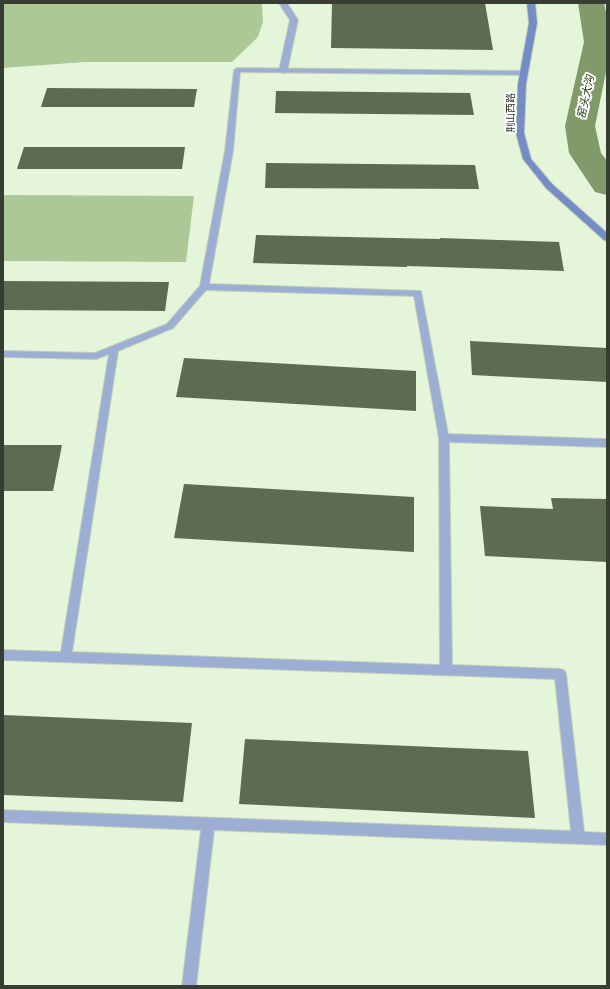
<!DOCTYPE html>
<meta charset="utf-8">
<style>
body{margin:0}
#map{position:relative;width:610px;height:989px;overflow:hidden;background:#e5f5d9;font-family:Cabin,sans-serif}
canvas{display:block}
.frame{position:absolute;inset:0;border:4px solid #373d32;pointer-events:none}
</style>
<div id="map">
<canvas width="610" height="989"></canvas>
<div class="frame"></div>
</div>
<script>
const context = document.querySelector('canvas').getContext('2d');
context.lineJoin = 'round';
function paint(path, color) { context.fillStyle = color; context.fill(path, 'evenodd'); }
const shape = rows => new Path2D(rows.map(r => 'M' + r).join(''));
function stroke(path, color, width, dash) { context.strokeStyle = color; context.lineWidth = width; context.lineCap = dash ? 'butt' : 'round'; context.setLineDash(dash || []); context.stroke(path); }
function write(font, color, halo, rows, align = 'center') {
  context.font = font + ' Cabin,"Noto Sans SC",sans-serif'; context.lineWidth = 4; context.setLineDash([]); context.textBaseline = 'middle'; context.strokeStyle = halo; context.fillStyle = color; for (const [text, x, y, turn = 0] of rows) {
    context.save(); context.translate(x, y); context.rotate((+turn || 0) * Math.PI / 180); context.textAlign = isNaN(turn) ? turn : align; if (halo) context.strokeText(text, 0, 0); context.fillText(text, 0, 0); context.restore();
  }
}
const green = shape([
 [3,3,262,3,263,22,258,37,232,62,85,62,3,68],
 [3,195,194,196,186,262,3,261]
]);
const river = shape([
 [578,3,604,3,607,17,607,67,595,126,601,153,607,161,607,195,595,192,569,153,565,126,584,42,578,3]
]);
const building = shape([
 [332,3,485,3,493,50,331,48],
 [47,88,197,89,194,107,41,107],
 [276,91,470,93,474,115,275,113],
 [24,147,185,147,182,169,17,169],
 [266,163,475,165,479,189,265,188],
 [256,235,440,239,440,238,559,242,564,271,407,266,407,267,253,263],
 [3,281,169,282,165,311,3,310],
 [470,341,607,348,607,382,472,375],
 [184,358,416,371,416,411,176,397],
 [3,445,62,445,53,491,3,491],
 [184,484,414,497,414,552,174,538],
 [551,498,607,499,607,562,485,556,480,506,553,509],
 [3,715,192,723,183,802,3,795],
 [245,739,528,751,535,818,239,804]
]);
const lane = shape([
 [237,68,524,71,527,73,524,75,240,72,233,151,209,284,421,291,448,434,607,439,607,447,449,442,452,665,560,669,564,670,566,674,584,832,607,833,607,845,214,830,196,986,182,986,201,830,3,822,3,810,571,831,555,679,3,660,3,650,61,652,109,354,96,359,3,357,3,351,95,353,167,324,200,286,225,151,234,70,237,68],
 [206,290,414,296,439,438,440,665,72,652,118,351,173,328,206,290]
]);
const street = shape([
 [279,3,287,3,298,20,287,71,283,73,279,71,290,20,279,3]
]);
const secondary = shape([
 [527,3,535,3,537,23,526,84,524,133,531,159,552,184,607,233,607,241,604,240,546,188,523,159,516,133,518,84,529,23,527,3]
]);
const farStreetnames = [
 ["荆山西路",511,113,-90]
];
const farWaternames = [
 ["窑头大沟",586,97,-78]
];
paint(green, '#adc897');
paint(river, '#809a6a');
paint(building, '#5d6b52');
stroke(lane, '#c2d0b8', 2);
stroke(street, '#c2d0b8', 2);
stroke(secondary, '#c2d0b8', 2);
paint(lane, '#9daed5');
paint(street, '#9daed5');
paint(secondary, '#758dc7');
write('10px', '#373d32', '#fff', farStreetnames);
write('italic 11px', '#1b3200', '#fff', farWaternames);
</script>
